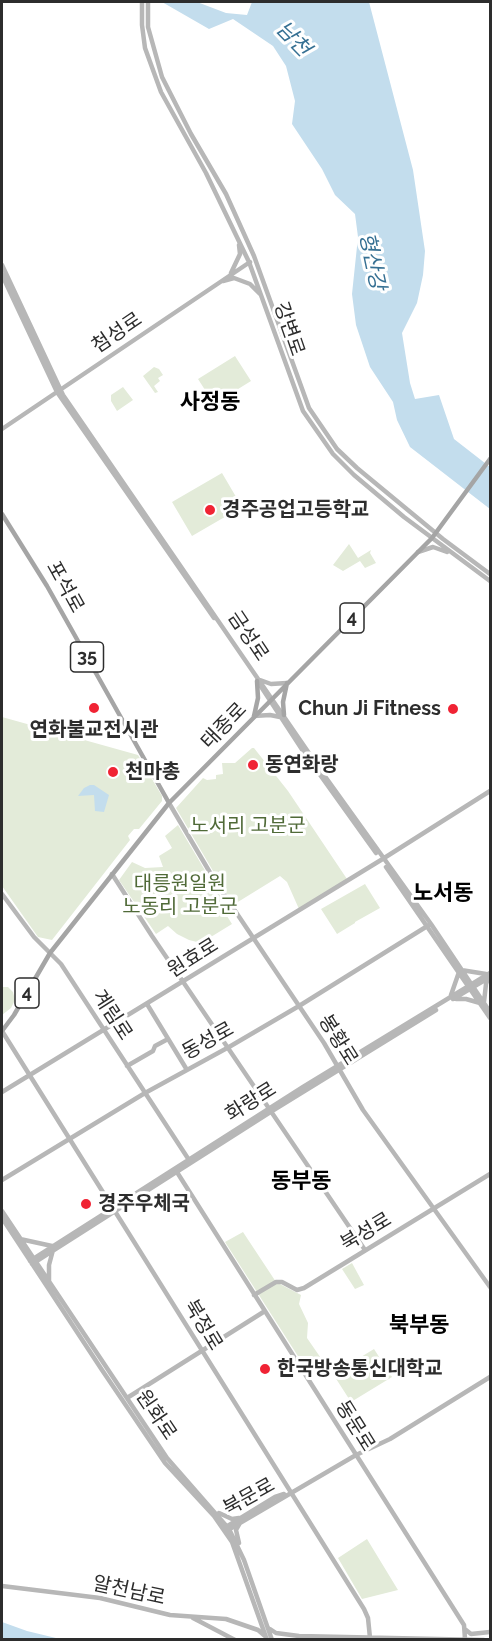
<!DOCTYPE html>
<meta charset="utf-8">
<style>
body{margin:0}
#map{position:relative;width:492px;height:1641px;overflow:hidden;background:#fff;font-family:Raleway,sans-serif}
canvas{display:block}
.frame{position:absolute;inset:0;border:3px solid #2d2d2d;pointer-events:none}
</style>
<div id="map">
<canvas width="492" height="1641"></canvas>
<div class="frame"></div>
</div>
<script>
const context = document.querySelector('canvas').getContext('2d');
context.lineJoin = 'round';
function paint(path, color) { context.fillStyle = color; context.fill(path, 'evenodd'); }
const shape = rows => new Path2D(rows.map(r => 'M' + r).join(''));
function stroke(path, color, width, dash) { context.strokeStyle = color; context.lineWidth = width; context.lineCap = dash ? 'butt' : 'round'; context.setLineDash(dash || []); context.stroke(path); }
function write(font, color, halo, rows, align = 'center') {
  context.font = font + ' Raleway,"Noto Sans KR",sans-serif'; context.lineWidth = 6; context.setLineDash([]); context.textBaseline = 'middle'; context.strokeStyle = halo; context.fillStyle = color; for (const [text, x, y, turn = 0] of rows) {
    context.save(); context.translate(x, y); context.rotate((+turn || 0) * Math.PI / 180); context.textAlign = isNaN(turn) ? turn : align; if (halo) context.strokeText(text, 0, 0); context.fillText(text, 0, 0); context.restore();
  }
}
const green = shape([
 [235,356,251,381,214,404,198,379],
 [154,367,159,369,163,375,158,378,160,381,154,386,158,392,155,393,143,376],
 [123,387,133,400,117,411,111,401,111,395],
 [222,473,242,507,192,536,172,502],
 [349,544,358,558,371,550,370,553,376,563,365,568,360,561,343,571,333,565],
 [2,717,138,755,162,796,162,801,139,829,134,829,128,836,130,840,52,940,38,937,2,886],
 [252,748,254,748,288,791,347,879,299,909,287,882,280,876,233,905,176,808,203,778,207,780,216,779,216,775,223,774,222,763,235,763],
 [178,825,228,909,225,913,232,924,201,943,189,940,177,934,168,926,156,934,119,880,132,862,145,868,163,867,159,856,172,848,165,836],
 [365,884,380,908,355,922,355,923,337,934,321,909],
 [2,987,8,987,13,992,15,1000,11,1008,2,1015],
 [243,1232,276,1282,301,1295,299,1304,308,1323,307,1338,325,1364,310,1375,225,1242],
 [352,1263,364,1285,355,1289,342,1269],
 [374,1349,392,1377,351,1402,333,1374],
 [367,1539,398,1590,362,1599,338,1558]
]);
const water = shape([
 [162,2,197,2,226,13,247,15,252,2,369,2,413,170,425,251,423,275,417,303,402,333,410,383,415,399,439,395,454,439,490,467,490,509,410,447,397,420,393,402,370,367,356,325,352,294,358,237,355,214,335,195,322,169,292,124,295,101,286,66,273,46,233,19,209,29],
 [90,785,94,785,109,795,104,812,95,811,94,795,78,796,84,788],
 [2,1622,27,1631,60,1639,2,1639]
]);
const secondary = shape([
 [142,2,142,25,145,48,161,92,206,173,249,262,303,411,333,454,354,475,404,517,490,581],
 [148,2,148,27,162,77,191,134,226,194,254,256,309,408,337,449,357,468,443,539,490,574],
 [2,265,63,395,324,775,431,924,490,1012],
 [231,273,240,254,239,245],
 [2,275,57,392,214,618],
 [223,281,234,278,250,284,260,294],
 [2,429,250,262],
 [418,552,433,547,447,552],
 [260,680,271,684,287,683],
 [258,682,303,751,376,853],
 [254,716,270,715,280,717],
 [169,803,215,881,324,1043,363,1110,490,1287],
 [386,867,490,1018],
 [112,874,152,936,365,1250],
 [2,894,34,937,61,964,189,1160],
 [461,970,486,974],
 [451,995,459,972],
 [453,999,490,977],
 [456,999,466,999,480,1003],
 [484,1002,486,984,488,979],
 [147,1004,187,1070],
 [2,1031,364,1609,368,1618,370,1638],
 [127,1066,153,1051,155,1046,168,1039],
 [2,1092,381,860,490,791],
 [175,1169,464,1625,465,1639],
 [2,1180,145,1093,229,1047,299,1006,429,925],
 [2,1211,167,1458,229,1529,244,1560,272,1640],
 [2,1218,102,1370,165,1463,214,1516,232,1542,267,1640],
 [20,1239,52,1246],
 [30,1261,303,1087,490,973],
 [32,1264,272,1111,436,1010],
 [49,1283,49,1265,53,1250],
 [254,1295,276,1282,282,1282,297,1290,304,1288,490,1174],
 [127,1398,265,1311],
 [219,1513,232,1519,239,1518],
 [226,1527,275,1497,284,1494],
 [228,1530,356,1455,390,1439,490,1377],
 [239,1543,236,1530,240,1523],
 [2,1586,100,1598,170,1615,226,1619,258,1630,265,1636],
 [193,1618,235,1640],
 [270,1629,276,1633,299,1636,484,1640],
 [466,1630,471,1634,490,1632]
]);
const primary = shape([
 [2,514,47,586,169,803],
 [284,715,283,702,287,683],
 [254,716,258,698,257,681],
 [2,1031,14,1015,50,953,169,803,432,538,490,459]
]);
const markers = [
 [210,510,6,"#f02334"],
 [94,708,6,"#f02334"],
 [453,709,6,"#f02334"],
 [253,765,6,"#f02334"],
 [113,772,6,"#f02334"],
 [86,1204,6,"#f02334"],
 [265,1369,6,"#f02334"]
];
const shields = [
 [352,618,24],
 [87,657,33],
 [27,993,24]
];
const shieldNames = [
 ["4",352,618],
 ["35",87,657],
 ["4",27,993]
];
const streetNames = [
 ["강변로",289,329,71],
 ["첨성로",117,333,-34],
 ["포석로",65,587,61],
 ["금성로",248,636,56],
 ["태종로",224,726,-46],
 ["원효로",193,958,-32],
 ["계림로",112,1015,57],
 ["봉황로",338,1040,58],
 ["동성로",208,1041,-29],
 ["화랑로",251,1102,-32],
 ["북성로",366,1232,-31],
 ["북정로",203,1325,59],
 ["원화로",156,1415,56],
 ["동문로",355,1426,58],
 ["북문로",249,1497,-29],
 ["알천남로",129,1591,12]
];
const poiNames = [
 ["경주공업고등학교",222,510],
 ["Chun Ji Fitness",441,709,"right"],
 ["연화불교전시관",94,730,"center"],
 ["동연화랑",265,765],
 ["천마총",125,772],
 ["경주우체국",98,1204],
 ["한국방송통신대학교",277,1369]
];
const parkNames = [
 ["노서리 고분군",248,826],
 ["대릉원일원",180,884],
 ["노동리 고분군",180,907]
];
const waterNames = [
 ["남천",293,39,46],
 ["형산강",372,261,78]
];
const quarterNames = [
 ["사정동",210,402],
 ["노서동",443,893],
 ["동부동",301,1181],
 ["북부동",419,1325]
];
paint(green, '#e3ebd9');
paint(water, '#c3dded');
stroke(secondary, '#b7b7b7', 4.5);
stroke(primary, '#a5a5a5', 4.5);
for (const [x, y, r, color] of markers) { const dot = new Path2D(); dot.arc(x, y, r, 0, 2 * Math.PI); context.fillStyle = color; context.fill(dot); stroke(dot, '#fff', 2); }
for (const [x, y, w] of shields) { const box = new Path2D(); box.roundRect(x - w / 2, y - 15, w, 30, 4.5); context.fillStyle = '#fff'; context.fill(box); stroke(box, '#2d2d2d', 1.5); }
write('bold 18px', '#2d2d2d', null, shieldNames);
write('20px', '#2d2d2d', '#fff', streetNames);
write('bold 20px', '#2d2d2d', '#fff', poiNames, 'left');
write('20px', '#506a38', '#fff', parkNames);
write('italic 21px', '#367093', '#fff', waterNames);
write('bold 22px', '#000', '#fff', quarterNames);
</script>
